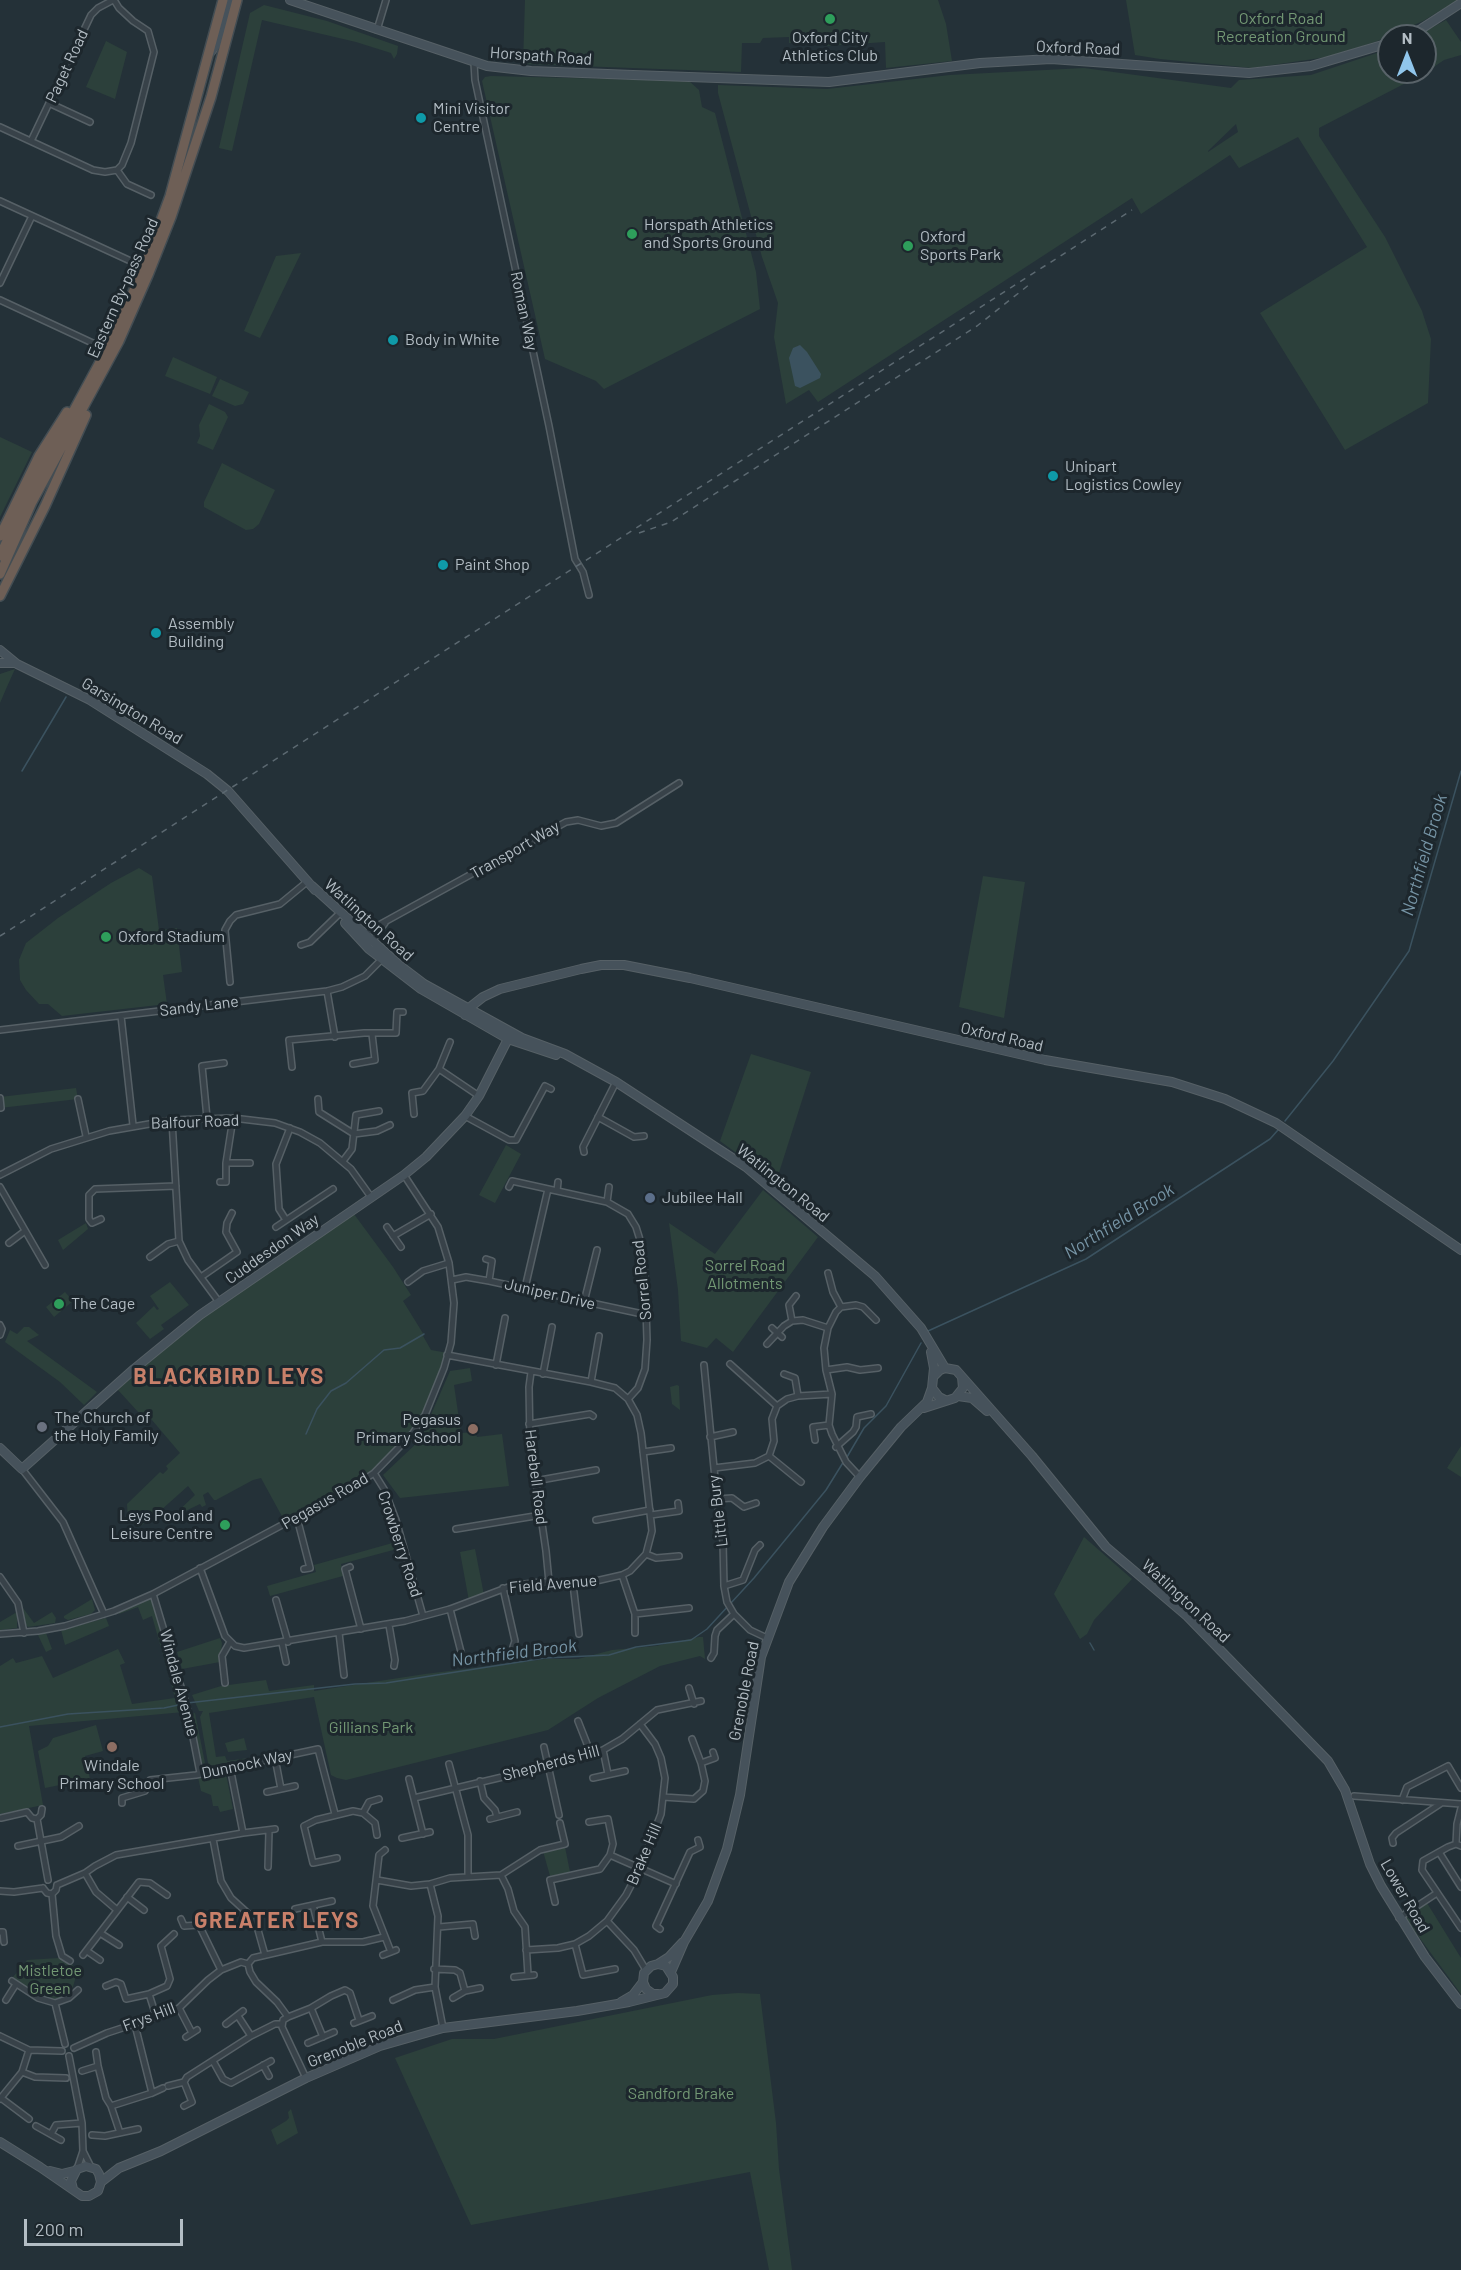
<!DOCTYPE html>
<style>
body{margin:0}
#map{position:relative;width:1461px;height:2270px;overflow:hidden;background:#243138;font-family:Barlow,sans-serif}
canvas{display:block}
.north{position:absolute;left:1377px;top:24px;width:60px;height:60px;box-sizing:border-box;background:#1d272d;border:2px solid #596369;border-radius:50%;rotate:0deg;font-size:16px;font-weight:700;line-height:24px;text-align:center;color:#b3bdc4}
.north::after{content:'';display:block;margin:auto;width:21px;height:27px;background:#90c6ec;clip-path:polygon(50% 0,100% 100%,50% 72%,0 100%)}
.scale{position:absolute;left:24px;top:2219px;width:159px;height:27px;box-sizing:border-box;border:3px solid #b3bdc4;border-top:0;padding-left:8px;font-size:18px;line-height:21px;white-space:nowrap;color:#b3bdc4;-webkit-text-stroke:4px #1d272d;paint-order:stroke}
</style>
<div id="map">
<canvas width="1461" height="2270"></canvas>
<div class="north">N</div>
<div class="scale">200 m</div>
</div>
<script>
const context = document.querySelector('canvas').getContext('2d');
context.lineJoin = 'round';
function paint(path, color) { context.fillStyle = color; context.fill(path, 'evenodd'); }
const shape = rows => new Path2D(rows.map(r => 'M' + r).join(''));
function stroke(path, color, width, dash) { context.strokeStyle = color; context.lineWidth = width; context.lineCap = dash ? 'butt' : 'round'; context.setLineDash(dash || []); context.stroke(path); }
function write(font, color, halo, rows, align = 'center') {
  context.font = font + ' Barlow,sans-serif'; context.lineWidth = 6; context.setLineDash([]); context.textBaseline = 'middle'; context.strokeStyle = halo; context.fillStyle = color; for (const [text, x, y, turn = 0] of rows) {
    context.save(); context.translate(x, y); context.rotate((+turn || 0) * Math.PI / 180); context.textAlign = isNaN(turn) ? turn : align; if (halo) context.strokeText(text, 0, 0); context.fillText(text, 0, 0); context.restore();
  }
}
const green = shape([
 [525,0,938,0,946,24,952,61,886,68,885,42,827,46,826,42,789,43,789,37,763,38,760,43,742,43,741,72,523,64],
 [1126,0,1458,0,1423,21,1375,42,1327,57,1252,68,1160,59,1135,55],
 [264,5,327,21,398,46,397,54,394,59,391,53,356,42,262,20,232,151,219,148,250,13],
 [1446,20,1461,42,1461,55,1444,60,1425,73,1319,128,1319,136,1385,237,1422,311,1431,339,1428,403,1345,450,1260,313,1367,247,1298,137,1239,168,1230,155,1141,214,1132,198,818,402,809,390,786,404,774,337,778,303,762,257,718,93,718,85,827,89,950,75,1084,68,1231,88,1239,80,1311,75,1389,49,1389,72,1425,72,1425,36,1417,36],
 [1236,124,1238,132,1208,152,1208,151],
 [106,41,127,52,115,99,86,87],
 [491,76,689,81,699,90,702,107,715,113,716,117,756,272,760,309,604,389,596,381,545,359,482,81,485,77],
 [301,253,260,338,244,331,276,256],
 [173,357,217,377,210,394,165,376],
 [220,379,249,392,243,404,235,406,212,396],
 [209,404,225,412,228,417,213,450,197,443,200,436,199,425],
 [0,437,32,452,0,517],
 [222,463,275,490,259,524,253,529,246,530,204,507,204,502],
 [15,669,6,689,0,703,0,674],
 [139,868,152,876,159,930,177,928,182,972,163,975,167,1004,62,1016,48,1004,39,1004,26,990,20,980,19,960,26,943,58,918,111,883],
 [983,876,1025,882,1004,1018,959,1007],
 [751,1054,811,1072,776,1182,720,1141],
 [76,1088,78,1099,0,1108,0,1097],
 [506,1145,521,1154,495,1203,479,1195],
 [763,1190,818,1237,733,1352,716,1338,707,1348,681,1341,678,1290,669,1223,715,1254],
 [351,1210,393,1267,411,1295,403,1301,424,1335,423,1336,431,1350,448,1353,425,1415,374,1473,297,1518,284,1520,261,1478,253,1480,216,1500,214,1500,208,1492,203,1495,206,1505,202,1507,200,1504,171,1518,195,1495,188,1486,151,1519,139,1527,128,1520,127,1504,160,1472,163,1474,168,1469,166,1466,180,1453,146,1413,139,1413,118,1390,136,1370,200,1315],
 [86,1223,88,1229,63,1250,58,1240],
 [170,1282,189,1305,161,1325,164,1329,150,1339,136,1323,154,1306,157,1310,159,1309,150,1296],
 [65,1292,73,1301,54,1317,46,1307],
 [24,1327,29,1327,39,1335,27,1341,97,1392,84,1405,60,1382,5,1342,10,1330,17,1334],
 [470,1368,472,1381,454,1385,461,1433,475,1432,477,1437,502,1434,509,1486,400,1498,383,1475,420,1440,450,1371],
 [677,1385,679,1386,680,1410,672,1404,670,1387],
 [1461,1446,1461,1477,1447,1468],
 [1084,1537,1132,1579,1094,1620,1087,1634,1080,1639,1054,1594],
 [396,1542,397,1549,341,1564,343,1576,270,1596,267,1586,316,1572,314,1565],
 [475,1549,484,1595,469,1601,460,1552],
 [92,1599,95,1610,91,1614,68,1620,64,1618,64,1616],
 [147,1599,153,1601,184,1712,29,1726,43,1805,0,1814,0,1666,13,1658,16,1663,42,1656,53,1678,118,1649,125,1663,120,1665,132,1704,175,1698,152,1616,143,1620,138,1607,119,1614,118,1611],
 [23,1608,34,1623,52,1612,56,1618,55,1623,28,1627,25,1624],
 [17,1612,17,1628,0,1630,0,1622],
 [106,1618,109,1626,65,1645,61,1630],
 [46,1633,52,1649,46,1652,38,1635],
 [699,1637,703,1637,705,1659,700,1656,660,1666,598,1698,548,1730,346,1780,337,1778,331,1775,314,1697,209,1713,216,1757,225,1756,227,1761,255,1757,210,1766,208,1763,200,1717,203,1711,199,1711,192,1695,221,1686,266,1680,269,1691,314,1685,314,1691,425,1674,546,1659,578,1659,612,1650,656,1646],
 [220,1638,222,1643,220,1662,182,1669,177,1652],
 [195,1713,205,1763,200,1764,190,1714],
 [96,1725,103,1751,85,1756,90,1779,45,1788,38,1751,48,1746,53,1738],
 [244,1738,247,1750,228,1752,225,1743],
 [222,1772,226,1774,233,1809,220,1812,218,1806,213,1806,211,1795,201,1791,198,1777],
 [565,1847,570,1872,550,1876,543,1851],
 [1427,1903,1461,1958,1461,1994,1405,1918],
 [62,1956,70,1961,77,1972,73,1987,64,1996,69,1998,55,2003,38,1998,12,1981,13,1977,27,1960,59,1958],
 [738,1993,760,1994,776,2123,779,2169,792,2270,769,2270,750,2172,471,2225,395,2058,452,2039,494,2039,712,1995],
 [291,2109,298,2133,277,2145,271,2130,286,2121,289,2118,288,2112]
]);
const water = shape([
 [800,345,807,352,821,374,820,378,800,388,795,386,789,358,793,348]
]);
const stream = shape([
 [22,771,66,697],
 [1285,1121,1333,1061,1409,951,1461,771],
 [928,1331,1086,1259,1270,1139,1278,1130],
 [306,1434,317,1409,331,1391,346,1383,384,1350,400,1348,424,1334],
 [847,1457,864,1428,886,1406,921,1343],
 [1090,1643,1094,1650],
 [187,1703,355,1684,386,1683,545,1658,609,1655,636,1647,691,1640,707,1629,754,1578,826,1490,844,1461],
 [0,1727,68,1714,164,1708,183,1704]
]);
const street = shape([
 [377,30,386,0],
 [474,63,475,80,549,426,575,559,583,572,589,595],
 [49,103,90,122],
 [0,127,93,170,105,172,117,170,122,165,131,143,154,52,148,31,133,21,119,8,114,0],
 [31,141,91,15,98,8,113,0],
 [117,170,127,184,151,195],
 [0,201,137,264],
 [0,283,32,216],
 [0,300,99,346],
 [385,923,372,941,362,942,365,934,379,925,566,822,578,820,601,826,616,823,679,783],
 [301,945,310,942,340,913],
 [230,982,225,930,230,921,236,915,280,904,308,881],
 [327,991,335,1037],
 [121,1016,133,1125],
 [0,1030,327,991,342,987,365,976,384,957],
 [450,1042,439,1069,479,1096],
 [353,1064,375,1060,372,1034],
 [292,1067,289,1040,364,1033,396,1033,397,1012,403,1012],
 [0,1098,1,1108],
 [78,1099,86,1136],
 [318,1099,319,1112,354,1134,377,1131,390,1125],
 [414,1114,412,1093,423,1091,439,1069],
 [465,1116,509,1140,516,1140,545,1086,551,1089],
 [598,1117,634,1137,644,1136],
 [207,1118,202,1066,224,1063],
 [172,1120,179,1241,188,1260,219,1302],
 [584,1152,583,1147,616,1082],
 [343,1161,352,1149,356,1115,379,1111],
 [226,1163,250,1163],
 [0,1175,51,1149,109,1131,172,1120,233,1118,275,1123,300,1132,320,1143,351,1169,371,1197],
 [220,1182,226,1182,226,1163,233,1118],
 [0,1187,45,1265],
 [509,1187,512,1181,607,1202,628,1214,636,1227,641,1243,645,1277,647,1340,645,1369,638,1388,628,1399],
 [557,1191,558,1182],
 [607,1202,609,1187],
 [101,1219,92,1223,89,1219,89,1195,95,1189,176,1186],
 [286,1220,279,1209,276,1164,290,1128],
 [276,1227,333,1189],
 [387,1227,401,1247],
 [393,1236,431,1214],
 [9,1243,25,1231],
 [150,1257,168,1244,179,1241],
 [486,1259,492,1261,489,1281],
 [828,1273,833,1292,841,1307],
 [201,1277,237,1252,226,1232,227,1223,232,1213],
 [452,1280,466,1277,489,1281,647,1315],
 [408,1282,423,1271,449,1263],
 [525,1288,548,1189],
 [796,1296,789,1305,792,1321,803,1320,828,1328],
 [584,1302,597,1250],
 [0,1325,2,1329,0,1335],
 [772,1328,782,1337],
 [767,1344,784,1326,792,1321],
 [730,1364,777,1406],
 [496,1365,505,1318],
 [704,1365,717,1499,723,1542,724,1586,727,1602,734,1614,750,1630,767,1638],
 [826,1370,847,1367,860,1370,878,1368],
 [531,1372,529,1387,530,1442,546,1551,549,1582],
 [543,1374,552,1327],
 [784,1374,795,1378,798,1396],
 [591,1382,599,1336],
 [529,1424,590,1414,593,1416],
 [710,1437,733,1432],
 [815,1440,813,1427,829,1425],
 [836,1447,853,1432,856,1427,857,1417,871,1414],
 [643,1452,671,1448],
 [769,1456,801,1482],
 [714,1468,755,1463,769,1456,774,1441,772,1419,777,1406,787,1399,798,1396,832,1394],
 [22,1469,63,1522,104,1614],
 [374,1473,384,1489,396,1520,423,1616],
 [860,1477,846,1462,832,1434,829,1425,832,1394,826,1370,824,1348,828,1328,836,1312,841,1307,856,1305,863,1307,876,1320],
 [535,1481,596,1470],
 [717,1499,732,1498,744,1507,756,1503],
 [651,1515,679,1511,678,1503],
 [297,1518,310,1568,304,1569],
 [596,1520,650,1510],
 [456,1529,541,1515],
 [646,1554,656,1558,679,1556],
 [350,1567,345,1569,361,1629],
 [200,1568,225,1636,235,1646,244,1648,405,1621,450,1609,511,1586,540,1582,587,1583,622,1575,630,1571,646,1554,652,1531,641,1433,637,1415,628,1399,615,1388,591,1382,447,1355],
 [622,1575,635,1614,635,1633],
 [0,1577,18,1603,24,1633],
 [573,1584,579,1634],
 [724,1586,743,1580,755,1550,760,1545],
 [503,1588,515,1641,513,1647],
 [153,1594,187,1707,200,1773],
 [276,1600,288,1642],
 [450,1609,461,1652,460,1656],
 [635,1614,689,1608],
 [389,1625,395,1660,394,1666],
 [339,1633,344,1675],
 [0,1634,38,1631,65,1626,114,1611,153,1594,353,1487,374,1473,413,1433,425,1415,444,1368,451,1343,454,1303,449,1263,438,1227,404,1175],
 [282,1643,286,1662],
 [711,1658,714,1653,715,1636,717,1630,734,1614],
 [225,1683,222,1656,230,1642],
 [689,1688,694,1704],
 [578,1721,591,1754],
 [544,1747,559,1815],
 [603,1750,608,1774],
 [275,1758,281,1789],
 [701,1763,715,1758,713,1752],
 [449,1764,468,1835,468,1877],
 [593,1778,625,1771],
 [409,1779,423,1834],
 [480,1781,484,1798,495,1810,497,1817],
 [267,1792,295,1786],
 [1354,1796,1461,1804],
 [663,1797,694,1799,703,1791,705,1781,701,1763,692,1739],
 [414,1798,549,1766,603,1750,622,1739,657,1710,701,1701],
 [1402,1800,1407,1787,1448,1766,1461,1788],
 [122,1803,122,1798,145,1791,150,1780,196,1775,318,1749,335,1814],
 [363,1813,369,1802,379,1799],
 [1,1818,27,1812,32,1818,37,1819],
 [37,1819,48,1880],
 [37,1819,41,1815,42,1809],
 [490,1819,517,1812],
 [589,1822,608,1819,613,1844,610,1855],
 [243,1833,275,1829],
 [402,1838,430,1832],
 [213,1839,221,1881,231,1898,252,1917,258,1930,265,1955],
 [1393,1843,1392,1838,1396,1833,1440,1804],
 [1456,1844,1457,1824,1461,1808],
 [18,1846,61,1837,79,1826],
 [1461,1846,1456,1844,1448,1847,1423,1861,1422,1870,1461,1928],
 [385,1850,379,1855,373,1906,391,1952],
 [1439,1852,1461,1887],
 [337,1858,313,1863,304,1826,316,1820,353,1811,363,1813,375,1823,377,1835],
 [268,1867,269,1831],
 [85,1873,96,1892,117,1910],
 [501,1875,508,1889,514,1911,525,1927,528,1975],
 [377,1880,411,1886,430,1884,450,1878,501,1875,540,1850,565,1844,560,1823],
 [430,1884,438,1916,435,1987,443,2028],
 [57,1885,85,1873,95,1866,116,1855,243,1833,230,1767],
 [43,1888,47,1893,52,1894,56,1890,57,1885],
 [0,1891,14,1892,43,1888],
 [52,1894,56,1936,62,1956,70,1961],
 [127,1897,144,1910],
 [555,1902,550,1880,600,1869,610,1855,676,1884],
 [313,1905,322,1942],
 [295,1909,332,1901],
 [1399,1918,1437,1893],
 [181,1919,184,1926,199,1925,221,1970],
 [607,1921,634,1950,646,1970],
 [439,1927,473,1924,475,1936],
 [660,1929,656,1926,690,1852,700,1847,698,1840],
 [0,1932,3,1932,4,1942],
 [100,1933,119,1945],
 [575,1944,583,1975,615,1969],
 [526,1950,558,1948,575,1944,589,1936,607,1921,626,1895,640,1868,661,1814,665,1778,661,1758,655,1744,640,1724],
 [87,1951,100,1960],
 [83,1955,139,1882,150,1883,167,1895],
 [383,1955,396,1950],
 [248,1964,253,1958,322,1942,363,1942,384,1937],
 [248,1964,250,1972,256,1982,277,2002,288,2017,283,2020,282,2027,306,2078],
 [434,1969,455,1970,460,1973,465,1991],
 [514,1977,534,1975],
 [12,1981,38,1998,55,2003,65,2044],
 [106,1986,116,1982,121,1984,126,1999,149,1994,156,2016],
 [149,1994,167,1986,170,1979,161,1946,174,1934],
 [453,1998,465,1991,480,1988],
 [6,2000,16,1984],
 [393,2000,415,1990,435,1987],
 [55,2003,69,1998,78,1990],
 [179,2008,192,2033],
 [311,2008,323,2037],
 [238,2016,251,2036],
 [288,2017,311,2008,331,1996,345,1990,350,1993,359,2020],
 [354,2023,372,2016],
 [226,2024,243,2011],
 [0,2036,29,2050,62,2051],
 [186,2037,197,2030],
 [308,2043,334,2032],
 [74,2048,107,2033,165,2014,179,2008,208,1980,221,1970,241,1962,248,1964],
 [96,2052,98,2066],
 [69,2056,82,2123,83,2151,77,2169],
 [213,2061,223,2079,231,2083,271,2061],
 [263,2065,269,2076],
 [82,2071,98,2066,106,2098,111,2106,120,2133],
 [22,2072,35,2077,66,2078],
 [184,2082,192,2102,184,2106],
 [168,2086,184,2082,187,2077,251,2036,275,2024,282,2024],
 [152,2093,163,2088],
 [1,2098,29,2119],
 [0,2099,22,2072,29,2050],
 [111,2106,152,2093,135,2025],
 [36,2126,61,2140],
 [51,2134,56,2125,82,2123],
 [92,2135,105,2136,138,2129],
 [83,2151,91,2167]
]);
const secondary = shape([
 [290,0,487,66,531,71,633,75,829,82,980,63,1051,59,1249,73,1311,66,1389,43],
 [1406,36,1421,29,1461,3],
 [210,53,218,43,229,0],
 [0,650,17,664,90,700,207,774,228,791,315,890],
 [0,663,15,663],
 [312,886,399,965,424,984,522,1038,565,1054,616,1082,746,1167,875,1276,921,1328,945,1368],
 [345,923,369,949,421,989,508,1039,556,1055],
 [465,1015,469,1008,483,997,500,989,581,969,601,965,624,965,690,978,1045,1060,1172,1082,1225,1099,1276,1123,1461,1250],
 [931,1352,934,1368,932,1388,939,1397,945,1400],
 [933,1377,940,1370,945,1368,956,1370,1032,1456,1106,1547,1187,1616,1328,1761,1345,1790,1370,1864,1381,1886,1425,1957,1461,2004],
 [958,1396,972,1398,987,1411],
 [924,1408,955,1398,963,1388,962,1377],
 [0,1448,22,1469,134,1369,200,1315,404,1175,426,1157,465,1116,479,1096,510,1035],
 [671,1972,684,1942,708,1901,727,1849,740,1795,761,1657,789,1582,823,1527,860,1477,901,1427,927,1402,932,1388],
 [658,1994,653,1994,646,1989,643,1982,644,1973,651,1966,658,1964,669,1957,683,1942],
 [621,2002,633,1995,643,1982],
 [0,2142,40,2167,82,2196,89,2196,98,2191,101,2182,99,2174,96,2169,86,2166,77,2169,71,2181,73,2189],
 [50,2171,62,2174,74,2171],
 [101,2182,119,2168,161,2151,306,2078,380,2046,443,2028,577,2011,629,2002,665,1993,673,1984,673,1977,666,1966,658,1964]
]);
const highway = shape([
 [0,536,39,456,67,412],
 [0,556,26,499,112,340,142,272,170,196,223,0],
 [0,574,32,502,119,341,148,275,171,217,211,97,237,0],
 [0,596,45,506,86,415]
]);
const rail = shape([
 [639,533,671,522,977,326,1030,284],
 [0,936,1132,210]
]);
const markers = [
 [830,19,6,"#2e9e5b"],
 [421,118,6,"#0f9aa8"],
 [632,234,6,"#2e9e5b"],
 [908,246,6,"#2e9e5b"],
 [393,340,6,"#0f9aa8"],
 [1053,476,6,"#0f9aa8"],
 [443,565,6,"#0f9aa8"],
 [156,633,6,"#0f9aa8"],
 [106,937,6,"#2e9e5b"],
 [650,1198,6,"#5c6f8a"],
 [59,1304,6,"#2e9e5b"],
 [42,1427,6,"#6b7280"],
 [473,1429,6,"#8d6e63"],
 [225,1525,6,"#2e9e5b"],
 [112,1747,6,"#8d6e63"]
];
const parkNames = [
 ["Oxford Road",1281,19],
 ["Recreation Ground",1281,37],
 ["Sorrel Road",745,1266],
 ["Allotments",745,1284],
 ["Gillians Park",371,1728],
 ["Mistletoe",50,1971],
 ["Green",50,1989],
 ["Sandford Brake",681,2094]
];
const poiNames = [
 ["Oxford City",830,38,"center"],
 ["Athletics Club",830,56,"center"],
 ["Mini Visitor",433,109],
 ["Centre",433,127],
 ["Horspath Athletics",644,225],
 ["and Sports Ground",644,243],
 ["Oxford",920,237],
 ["Sports Park",920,255],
 ["Body in White",405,340],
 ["Unipart",1065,467],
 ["Logistics Cowley",1065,485],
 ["Paint Shop",455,565],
 ["Assembly",168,624],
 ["Building",168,642],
 ["Oxford Stadium",118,937],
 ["Jubilee Hall",662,1198],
 ["The Cage",71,1304],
 ["The Church of",54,1418],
 ["the Holy Family",54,1436],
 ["Pegasus",461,1420,"right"],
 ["Primary School",461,1438,"right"],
 ["Leys Pool and",213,1516,"right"],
 ["Leisure Centre",213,1534,"right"],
 ["Windale",112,1766,"center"],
 ["Primary School",112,1784,"center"]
];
const streetNames = [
 ["Oxford Road",1078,48,2],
 ["Horspath Road",541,56,4],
 ["Paget Road",67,66,-65],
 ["Eastern By-pass Road",123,288,-66],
 ["Roman Way",524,311,78],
 ["Garsington Road",132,711,31],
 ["Transport Way",515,850,-30],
 ["Watlington Road",369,920,42],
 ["Sandy Lane",199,1006,-7],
 ["Oxford Road",1002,1037,13],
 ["Balfour Road",195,1122,-2],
 ["Watlington Road",783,1183,39],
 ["Cuddesdon Way",272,1249,-35],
 ["Sorrel Road",642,1280,-96],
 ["Juniper Drive",550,1294,13],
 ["Harebell Road",536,1477,83],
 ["Pegasus Road",325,1501,-30],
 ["Little Bury",718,1511,-97],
 ["Crowberry Road",400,1544,72],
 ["Field Avenue",553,1584,-5],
 ["Watlington Road",1186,1601,43],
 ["Windale Avenue",179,1683,75],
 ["Grenoble Road",744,1691,-79],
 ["Shepherds Hill",551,1763,-15],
 ["Dunnock Way",247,1764,-12],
 ["Brake Hill",644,1854,-67],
 ["Lower Road",1405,1896,60],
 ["Frys Hill",149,2017,-21],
 ["Grenoble Road",355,2044,-22]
];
const waterNames = [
 ["Northfield Brook",1424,855,-74],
 ["Northfield Brook",1119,1221,-32],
 ["Northfield Brook",514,1653,-7]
];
const districtNames = [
 ["BLACKBIRD LEYS",229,1377],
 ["GREATER LEYS",277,1921]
];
paint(green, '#2c403b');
paint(water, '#3b525f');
stroke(stream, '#3b525f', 1.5);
stroke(street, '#566066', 8);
stroke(secondary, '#566066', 10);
stroke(highway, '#434d53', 12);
stroke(street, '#384249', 5);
stroke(secondary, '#46525b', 8);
stroke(highway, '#6e5f56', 9);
stroke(rail, '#5c6971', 1.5, [6, 6]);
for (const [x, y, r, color] of markers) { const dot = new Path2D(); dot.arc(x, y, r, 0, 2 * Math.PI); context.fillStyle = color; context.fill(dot); stroke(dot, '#1d272d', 2); }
write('16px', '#739874', '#1d272d', parkNames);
write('16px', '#b3bdc4', '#1d272d', poiNames, 'left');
write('16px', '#b3bdc4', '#1d272d', streetNames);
write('italic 18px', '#7694a5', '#1d272d', waterNames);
context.letterSpacing = '1.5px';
write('bold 22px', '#c8806a', '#1d272d', districtNames);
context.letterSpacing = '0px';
</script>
